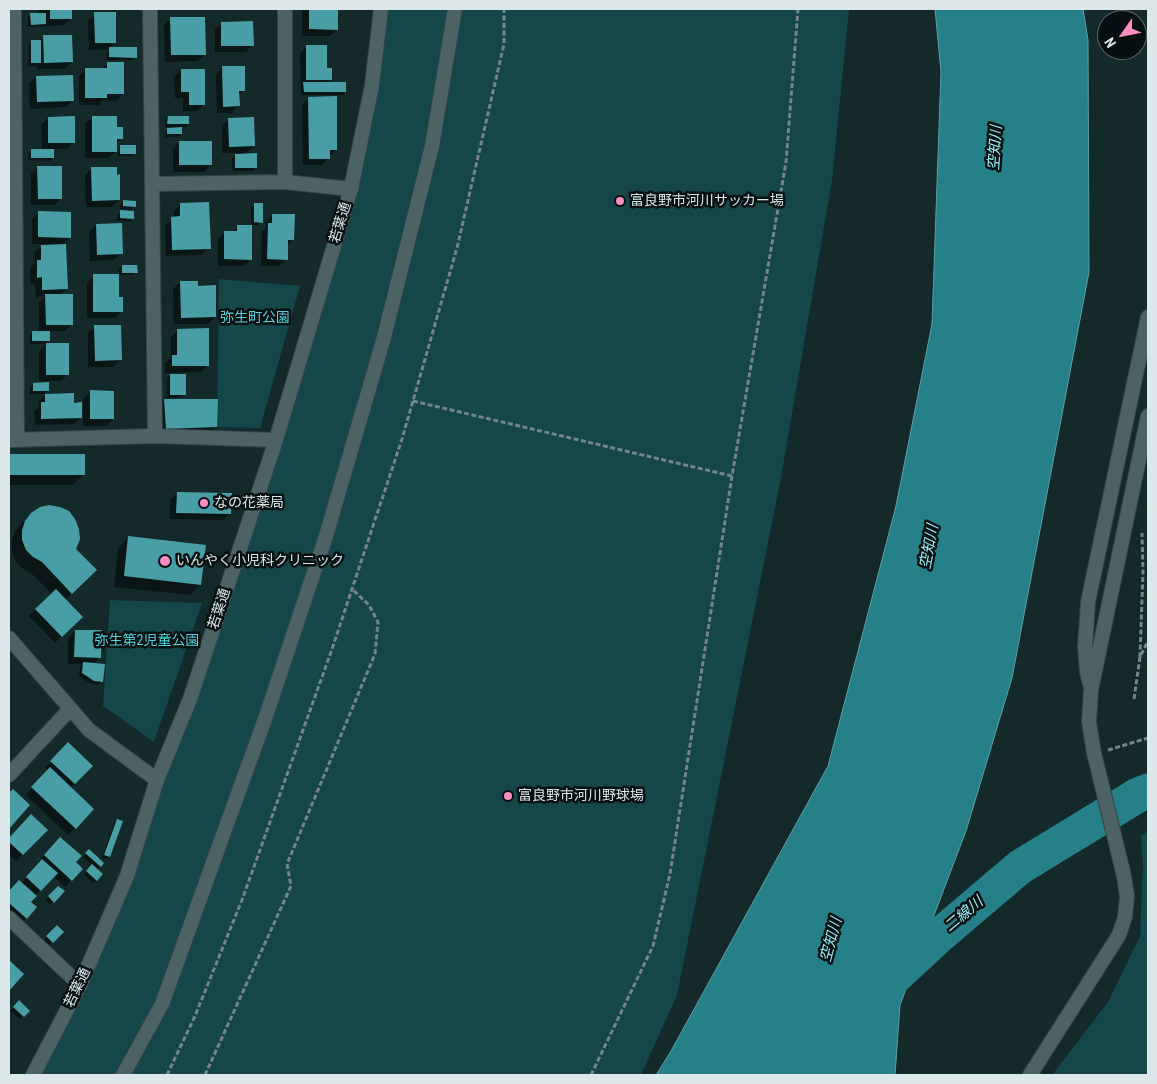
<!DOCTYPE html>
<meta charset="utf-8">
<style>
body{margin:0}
#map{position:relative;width:1157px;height:1084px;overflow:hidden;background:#14292a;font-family:"Roboto Condensed",sans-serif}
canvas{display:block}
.frame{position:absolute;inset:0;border:10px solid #dbe7e9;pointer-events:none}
.north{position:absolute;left:1097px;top:10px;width:50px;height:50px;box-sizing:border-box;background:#071010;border:1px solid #5c6667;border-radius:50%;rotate:237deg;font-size:14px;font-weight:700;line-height:20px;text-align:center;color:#dbe7e9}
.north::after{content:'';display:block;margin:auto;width:18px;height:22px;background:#fd8ebf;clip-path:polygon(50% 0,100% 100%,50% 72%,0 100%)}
</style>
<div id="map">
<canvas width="1157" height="1084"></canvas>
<div class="frame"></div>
<div class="north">N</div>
</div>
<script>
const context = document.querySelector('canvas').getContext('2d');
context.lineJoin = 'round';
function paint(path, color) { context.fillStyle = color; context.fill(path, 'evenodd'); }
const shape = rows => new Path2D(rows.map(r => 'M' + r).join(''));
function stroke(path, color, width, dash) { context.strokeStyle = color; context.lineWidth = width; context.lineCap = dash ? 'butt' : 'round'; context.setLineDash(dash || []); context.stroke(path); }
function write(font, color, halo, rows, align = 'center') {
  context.font = font + ' "Roboto Condensed","Noto Sans JP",sans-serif'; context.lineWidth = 5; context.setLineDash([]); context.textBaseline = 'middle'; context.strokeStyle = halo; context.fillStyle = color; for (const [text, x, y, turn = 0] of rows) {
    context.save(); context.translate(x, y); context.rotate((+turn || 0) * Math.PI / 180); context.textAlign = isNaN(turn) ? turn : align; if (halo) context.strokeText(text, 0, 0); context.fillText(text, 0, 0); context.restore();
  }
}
const green = shape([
 [381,9,849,9,832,180,781,478,677,995,641,1075,33,1075,80,985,190,699,351,189],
 [219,279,300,286,260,428,217,427],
 [110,600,202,603,154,742,103,706],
 [1148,831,1148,1075,1052,1075,1108,1002,1140,936,1143,864,1141,836]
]);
const water = shape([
 [935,9,1083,9,1088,40,1089,272,1012,678,966,831,900,1005,895,1075,656,1075,671,1051,828,766,896,506,932,324,941,72,935,9]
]);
const shadow = shape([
 [39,9,71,9,71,18,64,25,28,27,28,17,31,14,39,14],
 [302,9,337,9,337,29,330,36,302,36],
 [95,14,115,42,109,48,135,57,132,60,107,60,107,52,109,49,89,50,88,21],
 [171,19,205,54,198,61,165,62,164,25],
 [222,23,252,45,246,52,215,52,215,30],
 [44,37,72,62,65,69,37,69,37,66,28,66,29,44,32,41,39,41],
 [307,46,325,70,330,80,327,83,345,92,342,95,301,95,300,53],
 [108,63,123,94,116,101,103,100,99,105,79,105,79,76,86,69,102,69],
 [222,68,244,90,238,96,238,106,231,113,217,113,216,75],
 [181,70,204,104,197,111,183,111,183,98,175,98,174,77],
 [36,77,73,100,66,107,30,109,29,84],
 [309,98,336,149,322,165,303,165,302,105],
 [92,117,122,138,116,144,116,151,109,158,85,158,85,124],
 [168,117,188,124,185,127,181,127,181,134,178,137,165,137,165,132,169,127,165,127,165,120],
 [48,118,74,142,67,149,53,149,53,157,50,161,28,160,29,153,32,150,42,150,41,125],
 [229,119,254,146,244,155,256,168,253,171,233,171,232,158,238,153,222,153,222,126],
 [179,142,210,165,204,172,173,172,173,149],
 [121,147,135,153,132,156,118,156,118,150],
 [38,167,61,198,54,205,31,205,31,174],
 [92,168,119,200,112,207,86,207,85,175],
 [123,202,134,206,129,212,133,218,130,221,117,221,117,215,120,212,128,212,128,209,120,209,120,205],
 [181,204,209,248,202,255,166,256,165,225,174,218,174,211],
 [255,204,261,222,258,225,251,225,251,207],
 [39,212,69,238,61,246,66,289,60,295,72,324,65,331,49,331,49,340,46,344,30,344,30,335,33,332,39,332,39,302,45,296,36,297,35,284,31,284,30,268,35,263,34,253,44,244,32,244,32,219],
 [273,215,293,239,287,246,286,259,280,266,261,266,262,231,266,227,266,222],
 [96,225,121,253,114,260,90,261,89,232],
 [238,226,251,259,244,266,218,266,218,239,225,232,232,232],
 [122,266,136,272,133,275,119,275,119,269],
 [94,276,117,298,122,311,115,318,87,318,87,283],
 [180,282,197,287,215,317,208,324,174,324,173,289],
 [95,327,120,360,113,367,88,367,88,333],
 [178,330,208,365,201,372,165,373,165,363,171,358,171,337],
 [46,344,68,374,61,381,39,381,39,351],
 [170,375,185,394,182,397,167,398,167,378],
 [33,384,48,391,45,394,30,394,30,387],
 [90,392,113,419,106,426,83,426,83,399],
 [45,395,73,404,81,417,74,424,35,425,34,411,39,407,38,402],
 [164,400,216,427,209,433,160,435,158,407],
 [9,455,84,455,84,474,73,485,9,485],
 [177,493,230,513,223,520,170,519,170,500],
 [32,513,95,570,65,600,82,617,55,643,29,616,52,594,31,573,22,568,15,561,12,551,12,542,14,532],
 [128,538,200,584,190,595,114,587,118,548],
 [75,631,100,657,93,664,101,682,98,685,91,684,79,676,80,666,83,664,68,664,68,638],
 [68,744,91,766,70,788,93,810,68,835,26,795,48,771,45,768],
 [31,816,46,830,16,861,9,855,9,839],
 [117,820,109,856,106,859,102,858,114,823],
 [54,845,74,862,71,880,65,887,53,876,30,902,36,908,19,925,9,915,9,892,19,882,21,884,39,864,38,862],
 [89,850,102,863,97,870,102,874,93,883,84,874,92,865,83,857],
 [58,887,63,892,50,905,46,900],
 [57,927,62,932,49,945,44,940],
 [19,1002,28,1011,20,1019,10,1011]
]);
const river = shape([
 [885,986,940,935,1020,867,1138,795,1148,791]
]);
const building = shape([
 [50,9,72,9,72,19,50,19],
 [309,9,338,9,338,30,309,29],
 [94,12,116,12,116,43,95,43],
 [30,13,46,13,46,24,31,25],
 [170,17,205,17,206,55,171,55],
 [253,21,254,46,221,46,221,22],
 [43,35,72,35,73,62,44,63],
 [31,40,41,40,41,63,31,63],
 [306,45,327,45,327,68,332,68,332,80,306,80],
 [109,47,137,47,137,58,109,57],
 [107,62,124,62,124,94,107,94,107,98,85,98,85,68,107,68],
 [222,66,245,66,245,91,239,91,240,106,223,107],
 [181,69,205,69,205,105,189,105,189,92,181,92],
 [73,75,74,101,37,102,36,76],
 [303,82,346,82,346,92,304,92],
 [337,96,337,150,330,150,330,159,309,159,308,97],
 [75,116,75,143,48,143,48,117],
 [92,116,117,116,117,127,123,127,123,139,117,139,117,152,92,152],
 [168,116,189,116,189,124,167,124],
 [254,117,255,146,229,147,228,118],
 [182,127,182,134,167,134,167,128],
 [179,141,212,141,212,165,179,165],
 [120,145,136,145,136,154,120,154],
 [31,149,54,149,54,158,31,158],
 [257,153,257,168,235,168,235,154],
 [37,166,62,166,62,199,38,199],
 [91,167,117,167,117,175,120,174,120,200,92,201],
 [123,200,136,201,136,207,123,206],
 [209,202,211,249,172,250,171,217,180,216,180,203],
 [254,203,263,203,263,223,254,222],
 [120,210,134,211,134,219,120,218],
 [38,211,71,212,71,238,38,237],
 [272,214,295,214,294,240,288,240,288,260,267,259,268,223,272,223],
 [122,223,123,254,97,255,96,224],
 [237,225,252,225,252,260,224,259,224,231,237,231],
 [66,244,68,289,42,290,42,277,37,278,37,260,41,260,41,245],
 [122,265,137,265,138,273,122,273],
 [93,274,119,274,119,297,123,297,123,312,93,312],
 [180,281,198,281,198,286,216,285,216,317,181,318],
 [45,294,73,294,73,325,46,325],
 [94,325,121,325,122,360,95,361],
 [209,328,209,366,172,366,172,355,177,355,177,329],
 [32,331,50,331,50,341,32,341],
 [46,343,69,343,69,375,46,375],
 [170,374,186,374,186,395,170,395],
 [49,382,49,391,33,391,33,383],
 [90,390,114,391,114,419,90,419],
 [74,393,74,403,82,402,82,418,41,419,41,402,45,402,45,394],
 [164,399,218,399,217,427,166,429],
 [9,454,85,454,85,475,9,475],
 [177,492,232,493,231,514,176,513],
 [49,505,60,507,69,511,75,519,79,529,80,539,76,549,97,570,72,594,42,562,33,557,26,550,22,540,22,530,25,521,31,513,40,507],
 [128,536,206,545,201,585,124,576],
 [56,589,83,617,62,637,35,609],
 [75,630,102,630,101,658,74,657],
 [83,662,105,664,103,682,94,681,82,673],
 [68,742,93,766,75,784,50,761],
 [50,767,94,809,76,829,31,787],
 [13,789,30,805,9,829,9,793],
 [31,814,48,830,23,855,9,842,9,838],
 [117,819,123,821,110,857,104,855],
 [60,837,82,856,76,862,83,869,72,881,44,855],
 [89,849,104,863,101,867,85,853],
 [42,859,58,873,41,891,26,877],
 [92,864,103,874,97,881,86,871],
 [19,880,37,896,31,902,37,907,27,919,9,903,9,891],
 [58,886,65,891,54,903,48,896],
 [57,925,64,932,53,943,46,936],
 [9,960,24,974,9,991],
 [19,1000,30,1011,24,1017,13,1007]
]);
const path = shape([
 [413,401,732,476],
 [1140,657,1143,572,1142,533],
 [1134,699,1140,657,1148,641],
 [1108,750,1148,738],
 [167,1075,195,1016,242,900,331,652,402,439,457,248,504,44,504,9],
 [205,1075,291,886,287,864,375,654,378,622,369,605,352,589],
 [591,1075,653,946,670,874,732,476,786,162,798,9]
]);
const minor = shape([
 [14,9,17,440],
 [150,9,155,436],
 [285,9,285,182],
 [152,184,285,182,351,189],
 [9,440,155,436,276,440],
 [9,638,89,730,157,780],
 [1090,684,1087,672,1085,647,1088,602,1148,317],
 [9,775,70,709],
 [9,918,80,985],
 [123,1075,162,1004,266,716,326,536,383,341,432,146,455,9],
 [1030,1075,1119,935,1125,917,1127,896,1124,876,1094,753,1089,722,1091,690,1148,416]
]);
const tertiary = shape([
 [33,1075,80,985,127,876,157,780,190,699,276,440,351,189,372,85,381,9]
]);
const markers = [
 [620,201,5,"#fd8ebf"],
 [204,503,5,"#fd8ebf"],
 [165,561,6,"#fd8ebf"],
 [508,796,5,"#fd8ebf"]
];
const poiNames = [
 ["富良野市河川サッカー場",630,201],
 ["なの花薬局",214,503],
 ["いんやく小児科クリニック",176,561],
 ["富良野市河川野球場",518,796]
];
const streetNames = [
 ["若葉通",341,223,-73],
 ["若葉通",220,609,-72],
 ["若葉通",78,988,-64]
];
const parkNames = [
 ["弥生町公園",255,318],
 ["弥生第2児童公園",147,641]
];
const waterNames = [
 ["空知川",996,148,-86],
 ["空知川",930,547,-79],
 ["二線川",964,915,-40],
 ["空知川",832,940,-75]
];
paint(green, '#14464a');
paint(water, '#258087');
stroke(water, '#5c9fa4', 1);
paint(shadow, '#0007');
stroke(river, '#258087', 35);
paint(building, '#499ea6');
stroke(minor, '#354446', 16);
stroke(tertiary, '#354446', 16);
stroke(path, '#758688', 3, [5, 2.5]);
stroke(minor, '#4c6264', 14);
stroke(tertiary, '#4c6264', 14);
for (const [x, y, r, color] of markers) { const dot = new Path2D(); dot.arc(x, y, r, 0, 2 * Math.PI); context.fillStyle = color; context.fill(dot); stroke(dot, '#071010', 2); }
write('14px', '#dbe7e9', '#071010', poiNames, 'left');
write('14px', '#dbe7e9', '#071010', streetNames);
write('14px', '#52d3de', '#071010', parkNames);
write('italic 15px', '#94f2fa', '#071010', waterNames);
</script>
